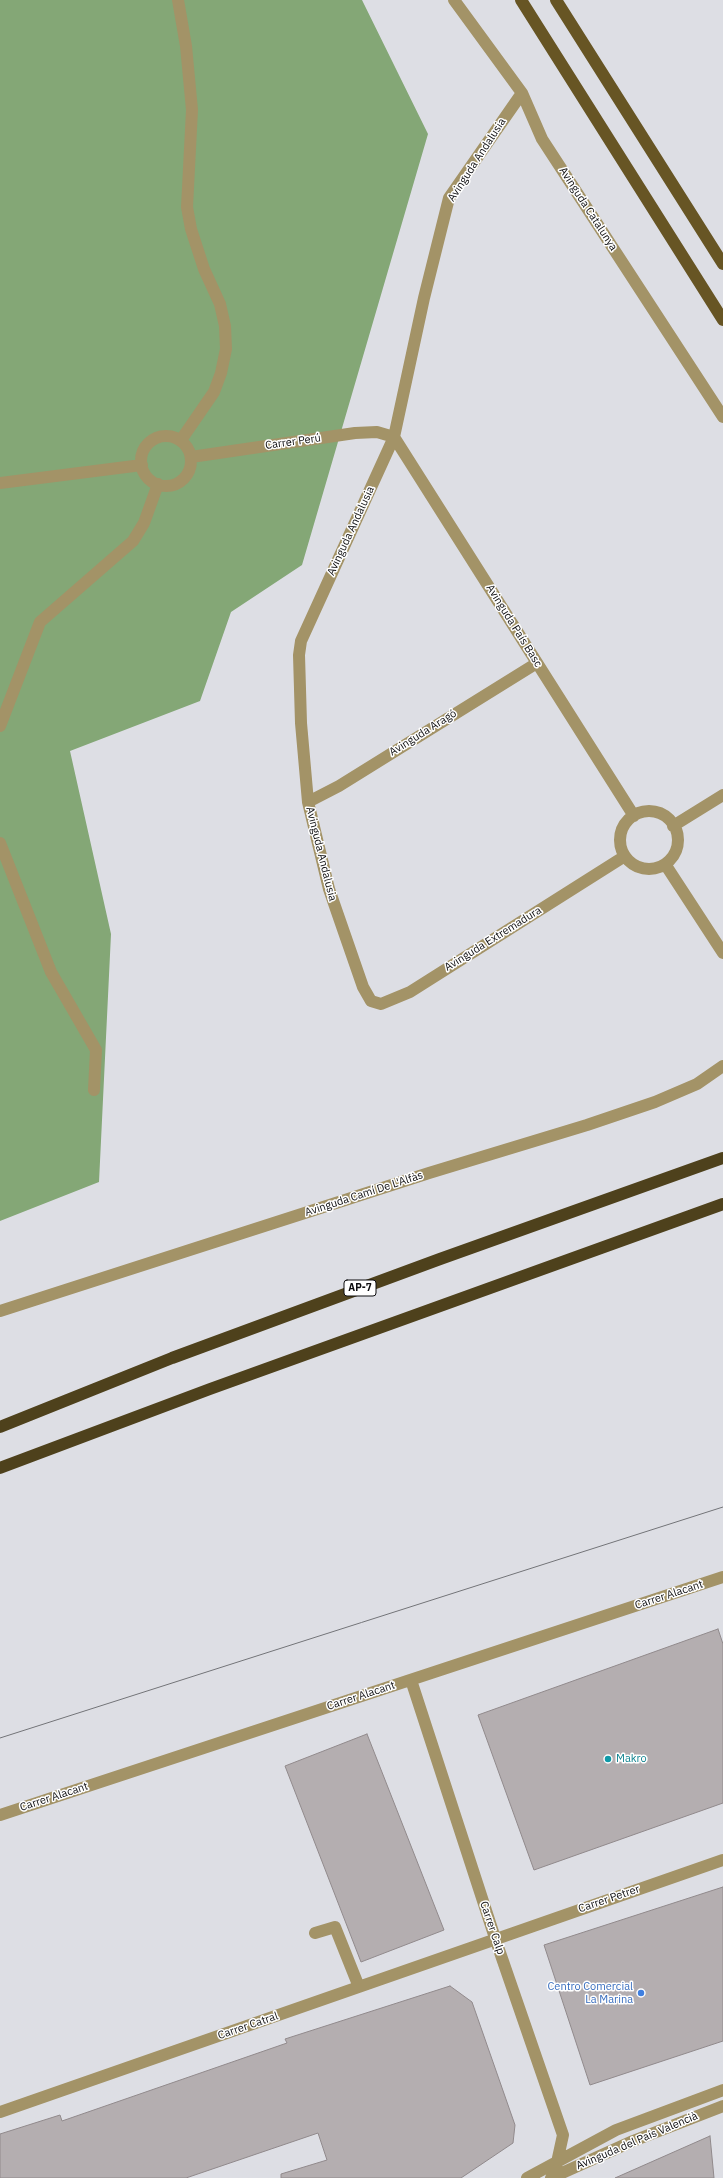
<!DOCTYPE html>
<meta charset="utf-8">
<style>
body{margin:0}
canvas{display:block;background:#dddee4}
</style>
<canvas width="723" height="2178"></canvas>
<script>
const context = document.querySelector('canvas').getContext('2d');
context.lineJoin = 'round';
function paint(path, color) { context.fillStyle = color; context.fill(path, 'evenodd'); }
const shape = rows => new Path2D(rows.map(r => 'M' + r).join(''));
function stroke(path, color, width, dash) { context.strokeStyle = color; context.lineWidth = width; context.lineCap = dash ? 'butt' : 'round'; context.setLineDash(dash || []); context.stroke(path); }
function write(font, color, halo, rows, align = 'center') {
  context.font = font + ' "IBM Plex Sans",sans-serif'; context.lineWidth = 3; context.setLineDash([]); context.textBaseline = 'middle'; context.strokeStyle = halo; context.fillStyle = color; for (const [text, x, y, turn = 0] of rows) {
    context.save(); context.translate(x, y); context.rotate((+turn || 0) * Math.PI / 180); context.textAlign = isNaN(turn) ? turn : align; if (halo) context.strokeText(text, 0, 0); context.fillText(text, 0, 0); context.restore();
  }
}
const forest = shape([
 [0,0,362,0,428,134,302,565,231,612,200,701,70,751,111,934,99,1182,0,1221]
]);
const building = shape([
 [718,1629,723,1644,723,1803,534,1870,478,1715,718,1629],
 [367,1734,444,1930,361,1962,285,1766,367,1734],
 [723,1887,723,2041,590,2085,544,1945,723,1887],
 [450,1986,472,2002,515,2125,513,2143,461,2178,281,2178,281,2174,327,2160,318,2133,186,2178,0,2178,0,2134,60,2115,62,2121,287,2043,285,2039,450,1986],
 [710,2136,714,2178,615,2178,710,2136]
]);
const minor = shape([
 [178,0,186,46,192,110,187,207,191,229,204,269,220,304,225,326,226,349,221,373,214,392,181,440],
 [454,0,522,93,542,139,723,417],
 [522,93,449,198,424,298,394,437,301,641,299,655,301,723,308,802,329,889,363,987,371,1001,381,1004,410,992,625,856],
 '141 461a25 25 0 1 1 50 0a25 25 0 1 1-50 0Z',
 [191,457,355,433,377,432,394,437,634,816],
 [0,483,142,465],
 [0,726,40,622,133,541,144,523,158,484],
 [308,802,339,786,537,663],
 '620 840a29 29 0 1 1 58 0a29 29 0 1 1-58 0Z',
 [673,826,723,795],
 [0,843,51,972,96,1050,94,1090],
 [665,864,723,953],
 [0,1311,429,1173,587,1125,655,1102,697,1084,723,1066],
 [411,1680,495,1938,563,2135,554,2176],
 [0,1815,723,1577],
 [315,1933,335,1927,359,1987],
 [0,2112,723,1860],
 [527,2178,616,2130,723,2090],
 [551,2178,633,2141,723,2106]
]);
const major = shape([
 [521,0,723,320],
 [556,0,723,264]
]);
const highway = shape([
 [0,1427,172,1358,440,1259,723,1158],
 [0,1468,210,1389,723,1204]
]);
const tram = shape([
 [0,1738,723,1507]
]);
const markers = [
 [608,1759,4,"#0f9aa8"],
 [641,1993,4,"#3f7fe0"]
];
const shields = [
 [360,1288,32]
];
const shieldNames = [
 ["AP-7",360,1288]
];
const streetNames = [
 ["Avinguda Andalusia",477,160,-57],
 ["Avinguda Catalunya",588,209,57],
 ["Carrer Perú",293,442,-8],
 ["Avinguda Andalusia",351,531,-65],
 ["Avinguda País Basc",514,626,58],
 ["Avinguda Aragó",423,733,-32],
 ["Avinguda Andalusia",321,854,76],
 ["Avinguda Extremadura",493,939,-32],
 ["Avinguda Camí De L'Alfàs",364,1194,-18],
 ["Carrer Alacant",669,1595,-18],
 ["Carrer Alacant",361,1696,-18],
 ["Carrer Alacant",54,1797,-18],
 ["Carrer Petrer",609,1899,-19],
 ["Carrer Calp",492,1928,71],
 ["Carrer Catral",248,2026,-19],
 ["Avinguda del País Valencià",637,2141,-23]
];
const cultureNames = [
 ["Makro",616,1759]
];
const shopNames = [
 ["Centro Comercial",633,1987],
 ["La Marina",633,2000]
];
paint(forest, '#84a776');
paint(building, '#b4aeb0');
stroke(building, '#918a8c', 1);
stroke(minor, '#a39367', 12);
stroke(major, '#675524', 12);
stroke(highway, '#4e411c', 12);
stroke(tram, '#737478', 1);
for (const [x, y, r, color] of markers) { const dot = new Path2D(); dot.arc(x, y, r, 0, 2 * Math.PI); context.fillStyle = color; context.fill(dot); stroke(dot, '#fff', 1.5); }
for (const [x, y, w] of shields) { const box = new Path2D(); box.roundRect(x - w / 2, y - 8, w, 16, 3); context.fillStyle = '#fff'; context.fill(box); stroke(box, '#0d0d0f', 1); }
write('bold 10px', '#0d0d0f', null, shieldNames);
write('11px', '#0d0d0f', '#fff', streetNames);
write('11px', '#0d838f', '#fff', cultureNames, 'left');
write('11px', '#366cbe', '#fff', shopNames, 'right');
</script>
